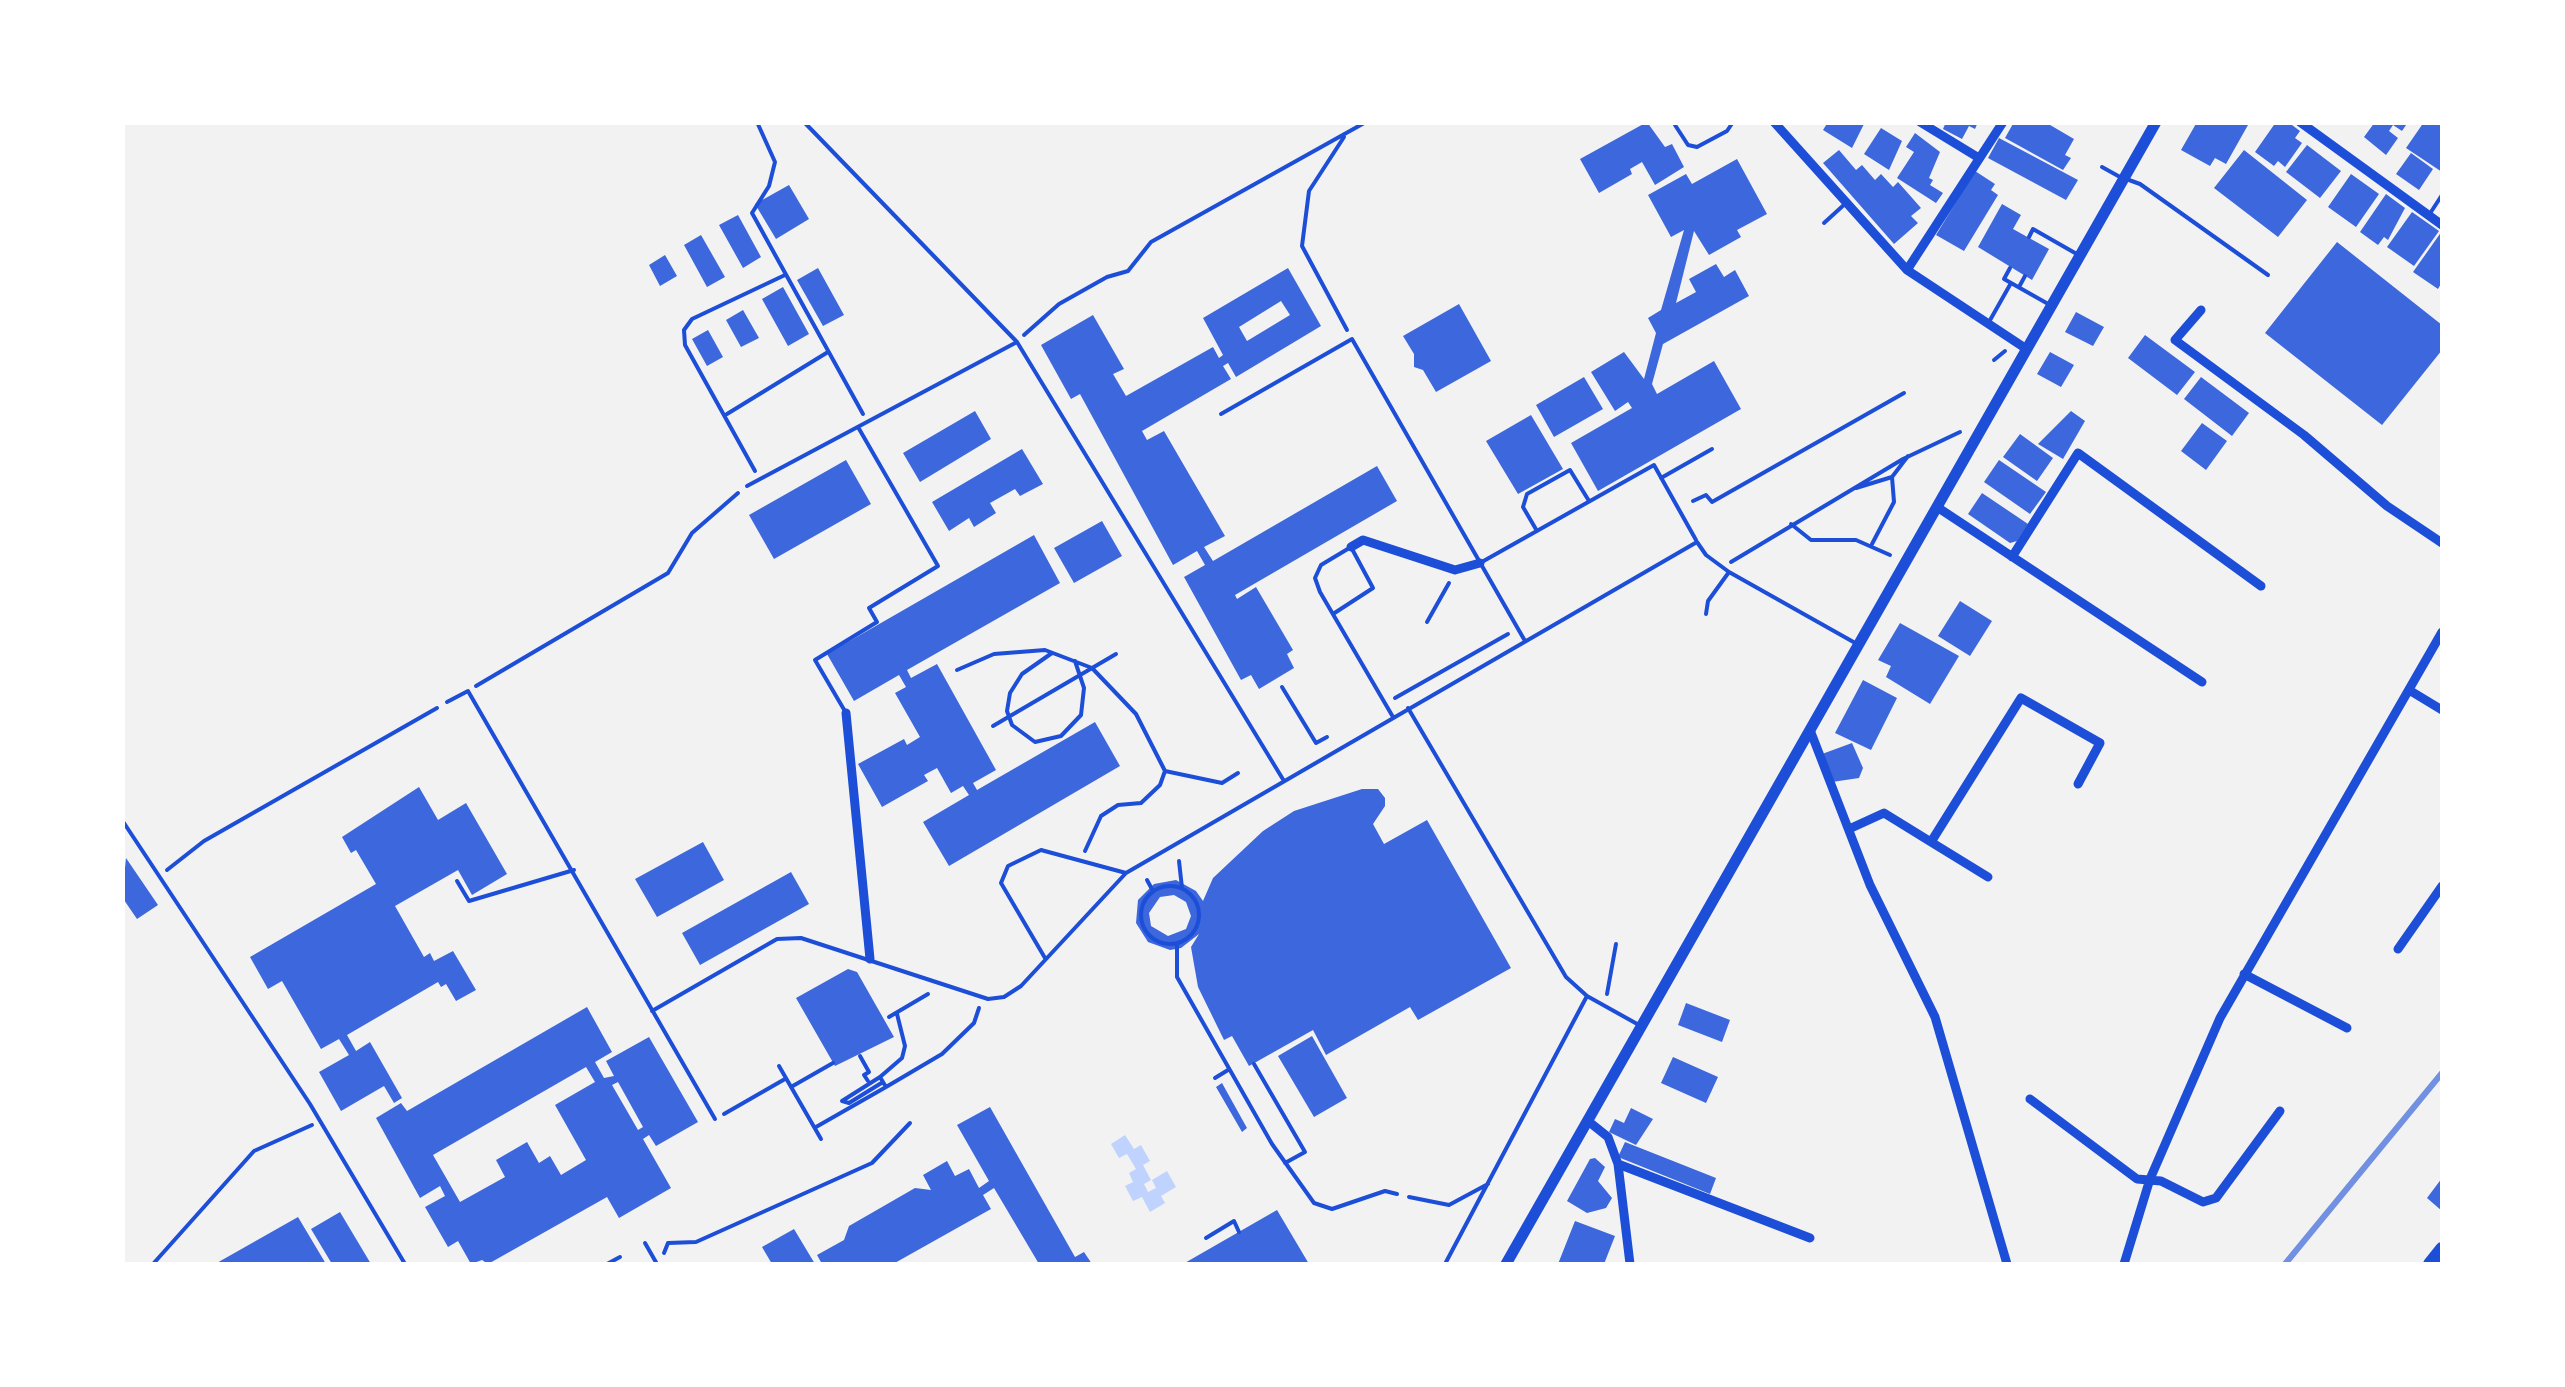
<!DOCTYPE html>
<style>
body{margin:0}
#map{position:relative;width:2565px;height:1387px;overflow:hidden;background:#f2f2f2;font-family:"Alegreya Sans",sans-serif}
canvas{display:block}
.frame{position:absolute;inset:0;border:125px solid #fff;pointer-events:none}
</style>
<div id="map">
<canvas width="2565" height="1387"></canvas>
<div class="frame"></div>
</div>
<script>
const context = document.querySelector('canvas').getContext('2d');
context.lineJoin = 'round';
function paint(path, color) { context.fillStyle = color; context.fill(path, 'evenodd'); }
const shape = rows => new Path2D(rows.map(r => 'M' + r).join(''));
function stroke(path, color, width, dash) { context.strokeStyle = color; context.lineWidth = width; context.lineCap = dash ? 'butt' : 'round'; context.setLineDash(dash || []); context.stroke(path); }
const water = shape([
 [1125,1135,1134,1149,1141,1145,1150,1161,1143,1165,1151,1180,1144,1184,1148,1192,1156,1188,1152,1180,1167,1171,1176,1187,1161,1196,1165,1203,1150,1212,1142,1197,1133,1201,1125,1186,1133,1182,1129,1173,1136,1169,1127,1154,1119,1158,1111,1144]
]);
const building = shape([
 [1647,122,1665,147,1672,144,1684,167,1655,185,1642,162,1630,169,1632,174,1599,193,1580,159],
 [1828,122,1865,122,1852,148,1823,130],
 [1946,122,1978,122,1975,129,1969,126,1962,139,1943,129],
 [2014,122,2045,122,2074,139,2065,155,2071,158,2063,170,2005,138],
 [2197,122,2243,122,2248,125,2226,164,2215,158,2210,166,2181,150],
 [2276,122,2288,122,2300,131,2295,138,2302,143,2285,167,2278,161,2274,166,2255,152],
 [2375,122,2408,122,2402,131,2393,125,2389,131,2398,138,2386,155,2364,137],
 [2424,122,2442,123,2442,172,2406,148],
 [1881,128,1902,141,1889,170,1864,154],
 [1915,133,1940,152,1929,178,1933,180,1930,185,1943,193,1936,203,1897,178,1914,152,1906,147],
 [1999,138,2078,180,2066,200,1988,158],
 [2307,145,2341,171,2320,198,2286,172],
 [1839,150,1856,170,1862,165,1875,180,1881,174,1893,187,1898,182,1921,208,1911,216,1918,223,1894,244,1823,163],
 [2244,150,2307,200,2278,237,2214,188],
 [2411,153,2433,169,2419,190,2396,174],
 [1737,159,1767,214,1737,230,1741,237,1709,255,1694,231,1676,303,1696,292,1689,279,1716,264,1724,277,1735,270,1749,296,1663,344,1652,384,1657,394,1714,361,1741,409,1598,491,1571,443,1632,408,1628,402,1615,411,1591,372,1624,352,1644,379,1656,333,1648,318,1661,310,1684,230,1671,237,1648,195,1686,174,1692,184],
 [1975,171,1995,184,1991,190,1998,195,1964,251,1936,235],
 [2351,174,2379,194,2356,227,2328,207],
 [789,185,809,219,776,239,755,204],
 [2386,194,2405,208,2388,240,2384,237,2378,245,2360,232],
 [2002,204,2021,215,2013,229,2049,249,2032,280,1978,247],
 [2412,212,2439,231,2414,266,2387,247],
 [738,215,761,257,743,268,719,225],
 [2442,231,2442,282,2438,289,2413,272],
 [701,235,725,277,707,287,684,245],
 [2337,242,2442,325,2442,350,2382,425,2265,333],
 [665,255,677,276,660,286,649,265],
 [818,268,844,315,823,326,797,280],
 [1288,268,1321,326,1236,377,1228,363,1223,366,1231,379,1142,431,1147,440,1164,431,1225,536,1204,547,1213,561,1377,466,1397,501,1235,595,1237,599,1256,587,1293,650,1287,654,1294,668,1259,689,1251,675,1241,680,1184,577,1205,565,1197,551,1173,565,1080,394,1071,399,1041,345,1093,315,1124,369,1113,374,1126,396,1213,347,1219,358,1223,355,1203,318],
 [1281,301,1290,315,1247,341,1239,327],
 [783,287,809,334,788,346,762,299],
 [1459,304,1491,361,1436,392,1423,370,1414,367,1414,354,1403,336],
 [743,310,759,338,741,347,726,320],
 [2076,312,2104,327,2093,346,2065,332],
 [708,330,723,357,707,366,692,339],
 [2145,335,2195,372,2177,395,2128,358],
 [2050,352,2074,365,2061,387,2037,374],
 [1584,377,1603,409,1554,437,1536,405],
 [2201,377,2249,413,2232,436,2184,399],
 [975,411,991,439,920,482,903,453],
 [2071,411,2085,421,2063,459,2038,444],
 [1531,415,1563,469,1518,494,1486,441],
 [2202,423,2227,441,2206,470,2181,451],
 [2020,434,2053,458,2037,481,2003,457],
 [1022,449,1043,484,1020,496,1015,489,990,503,996,513,974,527,969,518,949,531,932,502],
 [846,460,871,504,774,559,749,515],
 [1999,460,2046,492,2030,514,1984,482],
 [1982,493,2028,524,2017,541,2010,543,1968,514],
 [1102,521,1122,556,1074,583,1054,548],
 [1034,535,1060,583,907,670,911,678,937,664,996,770,973,783,977,790,1095,722,1120,766,949,866,923,822,969,795,963,786,951,793,937,768,924,775,928,781,882,807,858,764,904,739,907,745,920,737,895,693,906,687,899,675,854,701,827,654],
 [1960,601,1992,621,1970,656,1938,636],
 [1900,623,1959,656,1930,704,1886,677,1891,666,1878,660],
 [1863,680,1897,698,1871,750,1835,733],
 [1852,743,1863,768,1859,778,1832,782,1822,754],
 [419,787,438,820,466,803,507,874,472,895,458,870,395,906,424,957,430,953,434,961,453,951,476,990,456,1001,446,984,441,987,438,982,347,1035,356,1051,370,1042,402,1098,394,1103,384,1086,341,1111,319,1072,349,1055,339,1039,321,1049,282,981,268,989,250,957,376,884,356,850,351,853,342,837],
 [1362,789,1378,789,1385,798,1385,806,1373,824,1384,844,1427,820,1511,968,1418,1020,1410,1007,1326,1055,1313,1030,1249,1066,1232,1036,1224,1040,1198,987,1191,947,1199,934,1181,948,1170,950,1148,942,1136,923,1138,900,1154,884,1176,880,1196,891,1203,901,1213,878,1263,831,1294,811],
 [1174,895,1186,902,1191,916,1186,929,1168,936,1151,926,1149,913,1160,897],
 [703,842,724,880,657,917,635,879],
 [126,858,158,905,137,919,122,897],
 [791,872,809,904,700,965,682,933],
 [848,969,857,972,894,1037,835,1066,796,998],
 [1686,1003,1730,1020,1722,1042,1678,1025],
 [587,1007,612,1052,595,1062,604,1078,614,1076,606,1061,649,1037,698,1122,656,1146,649,1135,643,1139,671,1188,619,1218,607,1197,488,1264,482,1260,471,1264,458,1241,448,1247,425,1207,445,1196,440,1186,420,1198,376,1118,401,1103,407,1111],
 [586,1067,595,1082,555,1105,586,1160,561,1175,550,1156,539,1163,527,1142,496,1160,505,1177,460,1202,433,1155],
 [618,1082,643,1127,638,1130,612,1085],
 [1312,1036,1347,1098,1314,1117,1278,1056],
 [1673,1057,1718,1077,1706,1103,1661,1083],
 [1222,1083,1247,1128,1242,1132,1216,1087],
 [990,1107,1075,1257,1084,1252,1092,1264,1039,1264,994,1188,983,1195,991,1209,893,1264,822,1264,817,1255,844,1240,849,1226,915,1188,931,1190,923,1175,947,1161,955,1176,969,1169,979,1188,989,1181,957,1125],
 [1631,1108,1653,1119,1636,1145,1609,1132,1615,1119,1624,1123],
 [1625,1142,1716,1178,1710,1194,1618,1157],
 [1595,1158,1605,1167,1598,1181,1612,1198,1606,1208,1587,1213,1567,1201,1590,1159],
 [2442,1178,2442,1211,2427,1198],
 [1277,1210,1309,1264,1183,1264],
 [340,1212,371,1264,332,1264,311,1229],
 [298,1217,326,1264,215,1264],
 [1575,1221,1615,1236,1604,1264,1558,1264],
 [794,1229,815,1264,772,1264,762,1247]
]);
const path = shape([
 [757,122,775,162,769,186,752,213,863,414],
 [1344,137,1309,191,1302,246,1347,330],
 [1024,335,1059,304,1107,277,1128,271,1151,242,1366,122],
 [1994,360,2005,351],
 [727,414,828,352],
 [755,471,685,345,684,330,692,319,785,275],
 [1856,488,1892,477,1908,456],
 [1693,501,1706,495,1712,502,1904,393],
 [1791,524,1811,540,1856,540,1890,555],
 [1872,544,1894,502,1892,477],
 [1731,562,1903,459,1960,432],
 [1427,622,1449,583],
 [1052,653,1022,674,1010,693,1007,711,1012,725,1035,742,1061,736,1081,715,1084,688,1075,661],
 [957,670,994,654,1045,650,1092,668,1136,714,1165,771,1160,785,1141,803,1118,805,1101,816,1085,851],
 [476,686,668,573,692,533,738,493],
 [1282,687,1316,743,1327,737],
 [1395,698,1508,634],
 [993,726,1116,654],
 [1165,771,1222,783,1238,773],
 [1179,861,1182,888],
 [167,870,204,841,437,708],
 [1147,880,1153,891],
 '1141 915a29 29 0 1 1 58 0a29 29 0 1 1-58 0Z',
 [1177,943,1177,977,1272,1144,1314,1203,1332,1209,1385,1191,1397,1194],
 [1607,994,1616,944],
 [889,1017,928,994],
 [860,1056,869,1072,864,1075,868,1081],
 [1254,1064,1305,1152,1285,1163],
 [779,1066,821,1139],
 [880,1077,902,1058,905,1046,897,1014],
 [1215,1078,1228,1070],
 [883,1082,849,1103,842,1101,880,1077,886,1087,942,1054,974,1023,979,1008],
 [791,1087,833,1063],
 [724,1114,785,1079],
 [816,1127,886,1087],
 [1206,1238,1234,1221,1239,1232],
 [664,1253,668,1243,696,1242,872,1163,910,1123],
 [153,1264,254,1151,312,1125]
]);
const service = shape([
 [804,122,1017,342,1284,781],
 [1675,125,1688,145,1697,147,1727,131,1733,122],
 [2102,167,2120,177],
 [2129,180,2140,184,2268,275],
 [2429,215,2442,195],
 [1824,223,1846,203],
 [2029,237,2033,229,2075,253],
 [2010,268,2004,279,2050,305],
 [2019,287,2025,276],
 [1989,322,2011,283],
 [1221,414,1352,339,1525,641],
 [1661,478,1712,449],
 [747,486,1017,342],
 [1537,531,1523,507,1527,494,1570,470,1589,501],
 [1480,563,1654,465,1696,540],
 [1333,614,1373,588,1351,547,1321,565,1315,578,1320,592,1393,717],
 [1706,614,1708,601,1729,572],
 [447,702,468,691,715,1119],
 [1408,708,1566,977,1587,996,1445,1264],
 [846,713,815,660,877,622,869,608,938,566,858,427],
 [122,820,310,1104,405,1264],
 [457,881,469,901,574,870],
 [1045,958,1001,883,1008,866,1041,850,1126,873],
 [1587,996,1639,1025],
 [652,1011,777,939,801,938,988,999,1004,997,1021,986,1126,873,1697,542,1706,555,1729,572,1857,644],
 [1409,1197,1449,1205,1488,1184],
 [645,1243,657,1264],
 [607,1264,620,1257]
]);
const minor = shape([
 [1774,122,1907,270,2025,348],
 [1920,122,1979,158],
 [2300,122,2442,225],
 [1907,270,2003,122],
 [2201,310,2175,340,2304,435,2387,506,2442,543],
 [1937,507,2202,682],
 [1351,547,1363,540,1455,570,1480,563],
 [2012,557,2078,453,2261,586],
 [2409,690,2442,710],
 [846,713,870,959],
 [1810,730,1870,885,1935,1017,2007,1264],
 [1849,829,1884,813,1931,842,2021,698,2100,743,2078,784],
 [1931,842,1988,877],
 [2398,949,2442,886],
 [2244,974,2347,1028],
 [2030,1099,2137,1179,2161,1181,2203,1202,2216,1198,2280,1111],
 [1588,1121,1608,1137,1618,1164,1630,1264],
 [1618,1164,1810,1238],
 [2124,1264,2150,1179,2220,1018,2442,632]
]);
const tertiary = shape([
 [1506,1264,2156,122]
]);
const primary = shape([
 [2430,1264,2442,1249]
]);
const rail = shape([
 [2285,1264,2442,1073]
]);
paint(water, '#bfd3fe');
paint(building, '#3d67dc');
stroke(path, '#1d4ed8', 4);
stroke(service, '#1d4ed8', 4);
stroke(minor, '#1d4ed8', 9);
stroke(tertiary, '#1d4ed8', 11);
stroke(primary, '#1d4ed8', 14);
stroke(rail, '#7290e2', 6);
</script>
